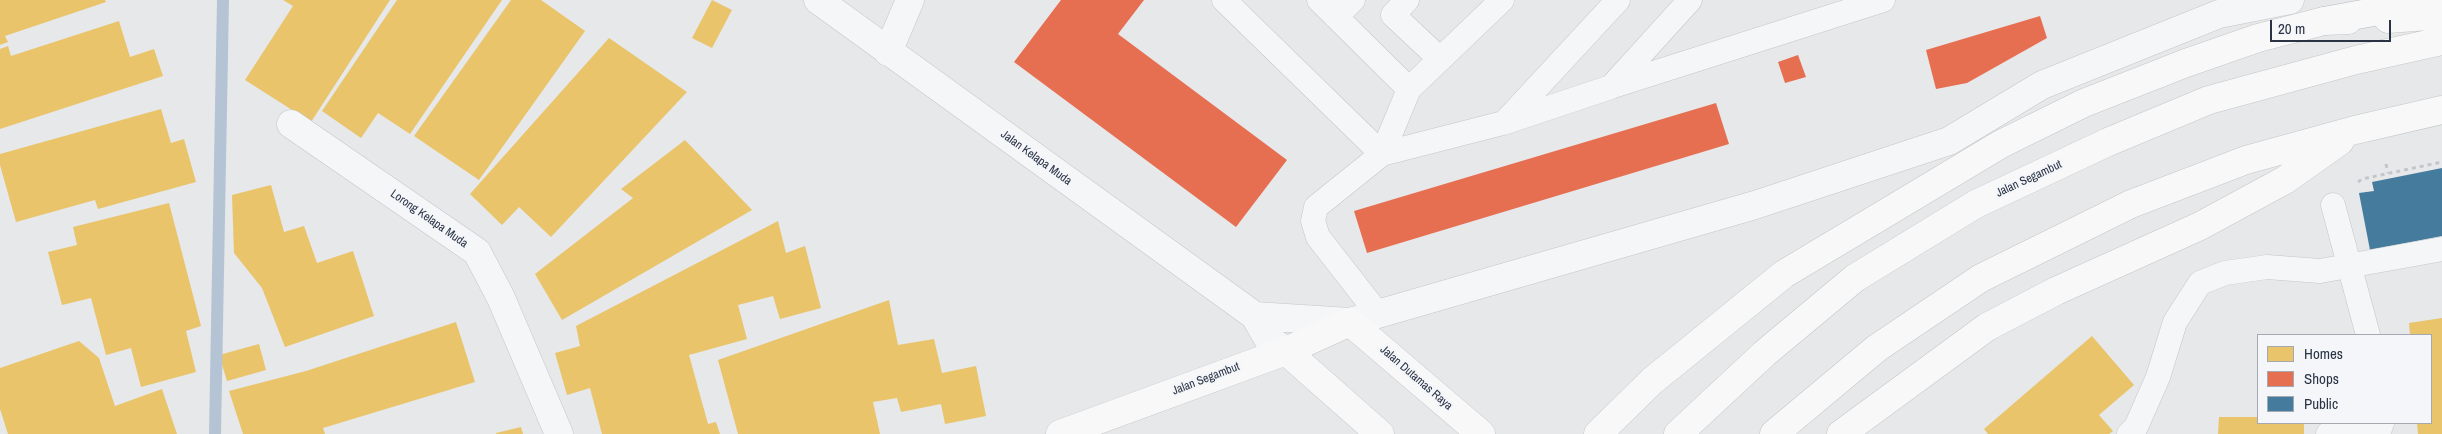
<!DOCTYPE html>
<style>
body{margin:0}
#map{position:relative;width:2442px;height:434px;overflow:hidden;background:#e6e8ea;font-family:"Archivo Narrow",sans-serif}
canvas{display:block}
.legend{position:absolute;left:2257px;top:334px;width:175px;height:90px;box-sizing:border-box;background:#f4f6f9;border:1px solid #a4a8b1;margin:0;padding:6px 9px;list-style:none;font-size:15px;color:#2b3445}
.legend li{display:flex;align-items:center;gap:10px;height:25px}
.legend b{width:25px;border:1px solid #a4a8b1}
.scale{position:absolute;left:2270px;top:20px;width:121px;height:22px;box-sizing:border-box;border:2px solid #2b3445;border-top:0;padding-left:6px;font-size:15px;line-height:18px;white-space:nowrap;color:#2b3445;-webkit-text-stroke:4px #f4f6f9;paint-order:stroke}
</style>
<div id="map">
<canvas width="2442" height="434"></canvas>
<ul class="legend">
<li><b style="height:14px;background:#e9c46a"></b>Homes</li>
<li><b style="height:14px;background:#e76f51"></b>Shops</li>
<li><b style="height:14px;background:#457b9d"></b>Public</li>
</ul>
<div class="scale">20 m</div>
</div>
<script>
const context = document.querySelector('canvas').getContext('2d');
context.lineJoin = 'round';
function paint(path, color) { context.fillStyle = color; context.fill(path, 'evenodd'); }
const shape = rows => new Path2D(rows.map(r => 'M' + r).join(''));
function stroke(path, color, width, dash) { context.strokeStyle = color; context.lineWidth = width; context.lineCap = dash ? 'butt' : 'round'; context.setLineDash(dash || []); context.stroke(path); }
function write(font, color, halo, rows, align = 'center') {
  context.font = font + ' "Archivo Narrow",sans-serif'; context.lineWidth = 5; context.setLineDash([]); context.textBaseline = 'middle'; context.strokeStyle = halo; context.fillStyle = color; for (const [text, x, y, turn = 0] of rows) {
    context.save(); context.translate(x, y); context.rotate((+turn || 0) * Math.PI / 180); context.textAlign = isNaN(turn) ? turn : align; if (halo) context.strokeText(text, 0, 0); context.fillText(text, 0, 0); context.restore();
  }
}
const homes = shape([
 [0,0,105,0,106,2,5,36,8,42,0,45],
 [283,0,390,0,311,122,245,80,293,6],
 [397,0,502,0,410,134,378,113,361,138,322,111],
 [511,0,541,0,585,31,479,180,414,136],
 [712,0,732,10,712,48,692,38],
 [119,21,130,57,154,49,163,76,0,129,0,49,8,46,11,56],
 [609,38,687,92,551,237,519,207,502,225,470,194],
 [161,109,171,143,184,139,196,182,98,209,95,200,16,222,0,165,0,154],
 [685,140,752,210,562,320,535,274,633,198,621,189],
 [271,185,284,232,304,226,317,263,353,251,374,316,285,347,262,288,234,253,232,195],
 [169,203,201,326,186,331,196,372,141,387,131,348,106,355,91,298,62,305,48,252,77,245,73,227],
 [778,221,786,253,805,246,821,308,780,319,773,296,738,305,747,339,689,355,708,424,716,422,720,434,602,434,590,388,567,395,555,353,580,346,576,326],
 [889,300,898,345,934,339,942,373,976,366,986,416,945,424,941,404,901,412,897,398,873,402,880,434,738,434,718,360],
 [2442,318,2442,434,2418,434,2417,423,2431,423,2431,335,2410,335,2409,323],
 [456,322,475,382,323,428,325,434,243,434,229,391,306,371],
 [2092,336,2134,385,2099,415,2113,431,2109,434,1988,434,1984,429],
 [79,341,99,358,115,406,162,389,177,434,8,434,0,409,0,368],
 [259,344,266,370,227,381,219,355],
 [2219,417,2258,417,2258,423,2304,423,2304,434,2218,434],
 [521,427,523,434,496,434,496,433]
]);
const shops = shape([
 [1061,0,1144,0,1118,34,1287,160,1236,227,1014,62],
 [2040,16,2047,38,1967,83,1936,89,1926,50],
 [1798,55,1806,77,1785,83,1778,62],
 [1716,103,1729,144,1367,253,1354,211]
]);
const public = shape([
 [2442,168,2442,236,2370,250,2359,193,2374,191,2372,182]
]);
const stream = shape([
 [215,434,223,0]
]);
const path = shape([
 [2386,164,2388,173],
 [2358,182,2362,179,2442,162]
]);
const lane = shape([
 [1224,0,1382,154,1316,207,1313,221,1318,237,1378,314],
 [1319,0,1409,89],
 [1407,0,1393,15,1440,59],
 [1336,17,1353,0],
 [1613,86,1883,0],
 [1505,122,1618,0],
 [1382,154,1503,123,1611,87,1690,0],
 [1382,154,1409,89,1502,0],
 [2333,205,2368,335],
 [2129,434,2136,427,2158,377,2175,322,2200,283,2225,273,2267,267,2320,271,2442,249],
 [2328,434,2379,431,2382,423]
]);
const street = shape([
 [818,0,1255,316],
 [888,52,910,0],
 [291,124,477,252,501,298,559,434],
 [1286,351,1268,339,1255,316,1350,322,1755,205,1949,141,2042,85,2219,14,2290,0]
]);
const secondary = shape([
 [2388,19,2442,15],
 [1286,351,1380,434],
 [1060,434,1286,351,1350,322,1481,434],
 [1598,434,1652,381,1784,274,2001,144,2084,103,2186,63,2258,38,2324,21,2348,20],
 [1678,434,1765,353,1855,278,1976,204,2108,142,2209,100,2356,60,2442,41],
 [1774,434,1877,348,1981,278,2131,204,2246,160,2355,130,2442,110],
 [1841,434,1987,327,2056,291,2200,226,2285,180,2340,141]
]);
const highway = shape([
 [2324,21,2440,0]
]);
const streetNames = [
 ["Jalan Kelapa Muda",1036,158,36],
 ["Jalan Segambut",2029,179,-25],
 ["Lorong Kelapa Muda",429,219,35],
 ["Jalan Dutamas Raya",1416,378,41],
 ["Jalan Segambut",1206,379,-21]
];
paint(homes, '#e9c46a');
paint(shops, '#e76f51');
paint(public, '#457b9d');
stroke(stream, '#b4c4d5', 12);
stroke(lane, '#c4c6c8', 25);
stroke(street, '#c4c6c8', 29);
stroke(secondary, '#c4c6c8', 29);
stroke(highway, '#b8bbbf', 29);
stroke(path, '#c5c6ca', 3, [4, 4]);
stroke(lane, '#f5f6f7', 24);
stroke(street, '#f5f6f7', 28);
stroke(secondary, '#f8f8f8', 28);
stroke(highway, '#f8f8f8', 28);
write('12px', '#2b3445', '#f4f6f9', streetNames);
</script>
